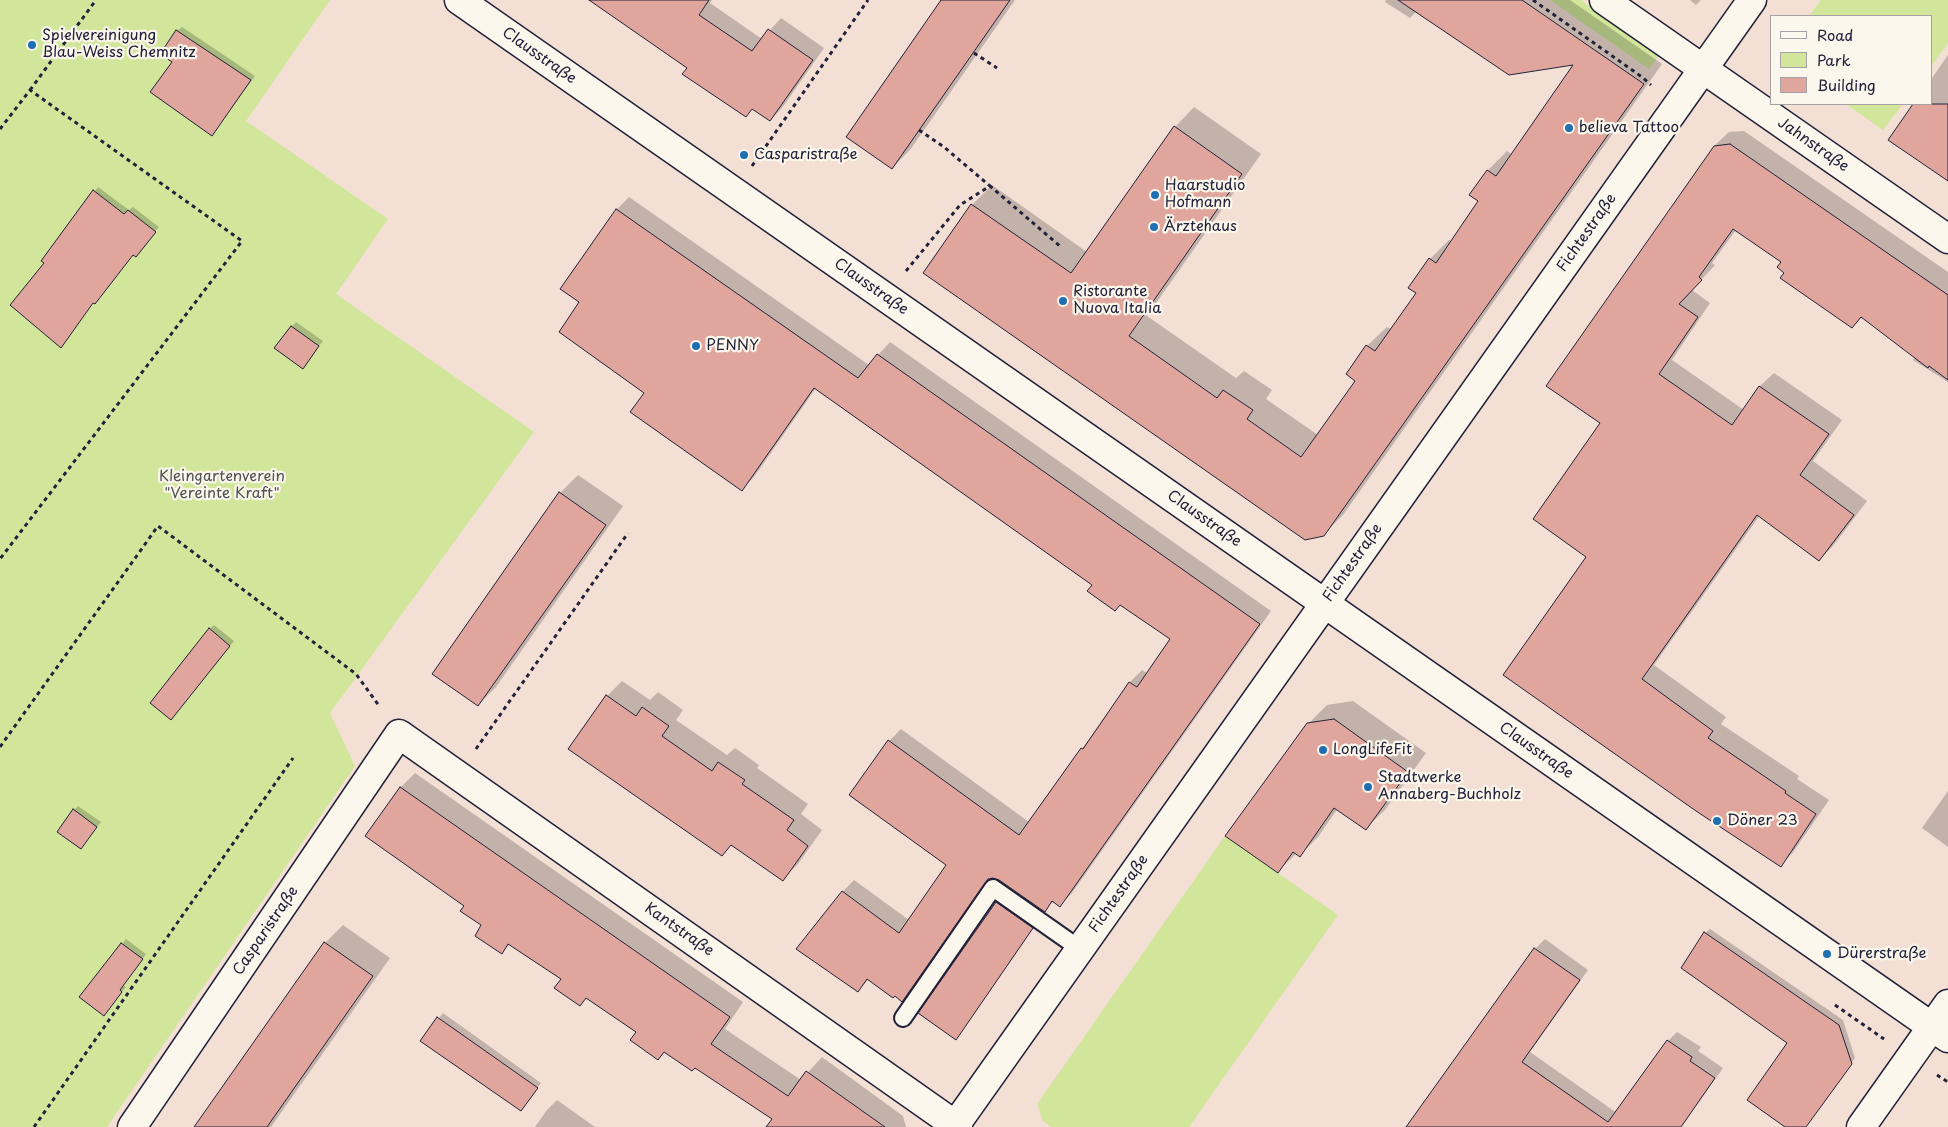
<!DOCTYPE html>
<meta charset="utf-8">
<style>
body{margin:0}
#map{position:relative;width:1948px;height:1127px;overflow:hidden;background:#f3dfd4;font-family:"Playpen Sans",sans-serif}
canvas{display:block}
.legend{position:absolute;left:1770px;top:15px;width:162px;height:90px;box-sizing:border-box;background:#fbf7ec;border:1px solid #a4a2a5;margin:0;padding:6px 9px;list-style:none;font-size:15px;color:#22223b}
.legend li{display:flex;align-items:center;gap:10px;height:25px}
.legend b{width:25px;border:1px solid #a4a2a5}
</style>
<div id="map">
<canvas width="1948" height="1127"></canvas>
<ul class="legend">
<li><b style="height:6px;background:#fbf7ec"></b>Road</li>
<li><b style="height:14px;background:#d1e69b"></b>Park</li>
<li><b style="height:14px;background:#e0a69d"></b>Building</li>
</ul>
</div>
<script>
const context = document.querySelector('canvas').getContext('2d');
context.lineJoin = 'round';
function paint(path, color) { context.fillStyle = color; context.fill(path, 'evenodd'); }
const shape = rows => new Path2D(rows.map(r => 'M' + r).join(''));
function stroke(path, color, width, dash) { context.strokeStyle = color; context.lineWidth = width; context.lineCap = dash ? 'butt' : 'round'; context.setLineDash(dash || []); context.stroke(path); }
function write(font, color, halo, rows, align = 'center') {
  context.font = font + ' "Playpen Sans",sans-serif'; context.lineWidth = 4.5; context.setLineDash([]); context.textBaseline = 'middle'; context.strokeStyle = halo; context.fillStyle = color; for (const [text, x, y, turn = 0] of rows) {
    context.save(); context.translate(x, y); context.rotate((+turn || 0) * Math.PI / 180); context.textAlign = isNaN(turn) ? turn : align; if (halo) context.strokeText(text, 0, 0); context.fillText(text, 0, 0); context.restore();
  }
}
const green = shape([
 [0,0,330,0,246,121,388,219,336,294,534,432,330,713,355,766,107,1127,0,1127],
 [1550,0,1581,0,1660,54,1649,69],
 [1821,0,1948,0,1948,43,1932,65,1932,16,1809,16],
 [1846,104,1903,104,1883,130],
 [1225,836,1338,915,1189,1127,1051,1127,1043,1121,1037,1104]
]);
const shadow = shape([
 [592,0,712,0,710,3,762,39,781,18,824,48,782,108,770,120,753,108,746,116,688,67],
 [943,0,1015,0,910,150,892,168],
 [1386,0,1570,0,1662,64,1343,515,1323,535,972,205,992,185,1087,252,1175,127,1194,107,1261,154,1147,316,1236,378,1244,371,1272,390,1266,399,1318,435,1357,381,1367,346,1387,327,1391,329,1417,293,1430,259,1449,240,1452,241,1479,201,1487,171,1507,151,1513,155,1576,63,1417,11,1410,18,1385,2],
 [1690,0,1701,0,1696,5],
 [182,27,255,76,212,135,174,61,177,31],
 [1948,55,1948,180,1890,139,1914,104,1932,104,1932,78],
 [1744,131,1948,272,1948,382,1913,360,1915,357,1862,317,1852,327,1786,273,1783,262,1736,230,1712,263,1715,265,1692,290,1710,303,1672,360,1744,410,1760,386,1774,373,1842,420,1813,461,1867,501,1833,546,1819,560,1760,515,1654,665,1726,717,1721,724,1799,776,1797,779,1829,800,1794,851,1781,865,1697,810,1588,557,1602,423,1714,146,1729,132],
 [98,187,129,210,133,207,159,227,140,251,133,254,93,302,61,347,46,263],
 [629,197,869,365,890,342,1271,611,1072,893,1060,905,1054,901,1044,910,999,879,992,877,914,988,902,1000,869,979,858,991,842,892,854,880,909,920,948,865,889,741,901,729,1029,822,1130,682,1142,670,1148,674,1171,639,816,388,754,477,742,489,646,392,581,302,562,288,617,209],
 [296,322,323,341,303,367,292,327],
 [578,475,623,506,496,687,478,705,560,493],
 [214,625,234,641,175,714,210,629],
 [622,681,650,700,658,692,683,710,676,720,727,755,735,748,759,765,757,768,808,804,801,814,822,830,798,864,783,879,732,844,722,855,607,696],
 [1353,701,1426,753,1385,810,1366,828,1338,808,1318,837,1300,855,1297,853,1278,871,1308,724,1327,705],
 [415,773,743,1002,725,1029,801,1080,822,1057,903,1116,906,1127,777,1127,774,1119,695,1066,665,1051,658,1058,637,1032,587,997,580,1004,562,979,510,944,502,952,483,925,466,905,367,835,401,787],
 [1948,791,1948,847,1922,828],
 [78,806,101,822,85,843,74,810],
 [1001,898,1037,923,960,1034,996,903],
 [343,925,390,958,271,1127,196,1127,325,943],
 [1710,929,1843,1020,1855,1058,1806,1127,1787,1127,1789,1042,1705,933],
 [126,939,146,954,123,985,126,987,108,1010,122,944],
 [1545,939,1588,970,1530,1052,1617,1113,1668,1041,1677,1032,1701,1047,1698,1051,1723,1068,1681,1127,1408,1127,1535,949],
 [443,1013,541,1083,525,1105,422,1040],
 [557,1100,595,1127,535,1127,547,1110]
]);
const building = shape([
 [589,0,709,0,699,15,752,51,768,29,813,60,770,121,752,109,746,117,682,74,687,68,589,0],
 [941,0,1010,0,892,169,846,137,941,0],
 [1398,0,1522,0,1644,84,1324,536,1305,540,923,273,971,204,1071,273,1174,126,1242,174,1129,336,1217,398,1223,390,1253,410,1247,419,1301,457,1355,381,1346,374,1366,345,1375,351,1416,293,1408,288,1429,258,1436,263,1478,201,1469,195,1487,170,1496,176,1573,65,1509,75,1398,0],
 [176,30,251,80,212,136,150,92,172,62,160,54,176,30],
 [1913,104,1948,104,1948,181,1888,140,1913,104],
 [1730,144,1948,295,1948,380,1929,366,1928,368,1861,317,1852,328,1780,278,1784,273,1777,267,1781,262,1733,229,1699,277,1702,280,1679,304,1698,317,1659,374,1732,425,1759,386,1829,434,1800,475,1854,515,1819,561,1757,515,1642,679,1713,731,1708,738,1786,791,1785,793,1816,814,1781,867,1696,811,1503,675,1586,557,1533,519,1600,423,1546,386,1714,146,1730,144],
 [93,190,124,214,128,210,156,232,136,257,133,255,95,304,93,303,61,348,10,305,44,263,41,261,93,190],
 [616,209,858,378,877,354,1260,624,1060,907,1052,901,1045,912,999,880,993,878,988,879,902,1002,895,996,893,998,867,979,858,992,796,949,842,891,899,933,946,865,849,795,888,740,1019,835,1081,748,1083,749,1129,682,1137,687,1170,639,1120,605,1115,611,1087,591,1092,585,814,388,742,491,630,412,644,393,559,332,579,302,560,289,616,209],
 [291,326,319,346,303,369,274,348,291,326],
 [559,492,606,525,478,706,432,674,559,492],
 [209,628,230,646,171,720,150,703,209,628],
 [606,695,636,716,642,707,669,726,662,736,712,771,718,762,745,780,742,784,794,820,787,830,808,846,783,881,731,845,722,856,568,749,606,695],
 [1334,719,1408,772,1366,830,1334,808,1300,857,1293,852,1278,873,1225,836,1307,723,1334,719],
 [400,787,730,1017,711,1044,788,1096,806,1071,885,1127,766,1127,772,1119,695,1068,692,1071,664,1052,658,1060,630,1040,636,1032,586,998,580,1006,554,988,561,979,508,944,502,954,475,936,481,925,460,911,464,906,365,836,400,787],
 [73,809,97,827,81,849,57,832,73,809],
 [996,902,1033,928,956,1040,918,1013,996,902],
 [1704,932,1839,1025,1852,1064,1806,1127,1785,1127,1747,1100,1787,1043,1681,968,1704,932],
 [324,942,373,976,316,1057,267,1127,194,1127,324,942],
 [121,943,143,959,120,990,122,992,104,1016,79,997,121,943],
 [1534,948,1580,980,1522,1062,1608,1122,1667,1040,1692,1057,1690,1061,1715,1078,1681,1127,1406,1127,1534,948],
 [437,1017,538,1088,521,1111,420,1041,437,1017]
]);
const path = shape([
 [1533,0,1642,77,1651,85],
 [974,53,997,68],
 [30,90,96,0],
 [0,129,30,90,242,241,0,559],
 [919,130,944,147,990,186],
 [752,166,868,0],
 [906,271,960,205,990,186,1061,247],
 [0,747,158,526,356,674,380,707],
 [476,749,628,533],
 [1835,1005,1884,1039],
 [1937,1075,1948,1082],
 [34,1127,293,758]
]);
const lane = shape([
 [903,1018,993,888,1080,949]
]);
const street = shape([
 [1604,0,1948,239],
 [132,1127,399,734,958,1127],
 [954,1127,1752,0],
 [1861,1127,1948,1004]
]);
const secondary = shape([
 [459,0,1948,1038]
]);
const markers = [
 [32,45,5,"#1f6fb2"],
 [1569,128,5,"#1f6fb2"],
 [744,155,5,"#1f6fb2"],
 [1155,195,5,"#1f6fb2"],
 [1154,227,5,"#1f6fb2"],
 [1063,301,5,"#1f6fb2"],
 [696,346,5,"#1f6fb2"],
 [1323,750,5,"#1f6fb2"],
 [1368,787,5,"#1f6fb2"],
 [1717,821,5,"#1f6fb2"],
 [1827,954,5,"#1f6fb2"]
];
const poiNames = [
 ["Spielvereinigung",42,36],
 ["Blau-Weiss Chemnitz",42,53],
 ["believa Tattoo",1579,128],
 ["Casparistraße",754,155],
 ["Haarstudio",1165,186],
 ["Hofmann",1165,203],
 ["Ärztehaus",1164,227],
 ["Ristorante",1073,292],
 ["Nuova Italia",1073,309],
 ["PENNY",706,346],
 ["LongLifeFit",1333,750],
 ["Stadtwerke",1378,778],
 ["Annaberg-Buchholz",1378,795],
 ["Döner 23",1727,821],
 ["Dürerstraße",1837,954]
];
const streetNames = [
 ["Clausstraße",539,56,35],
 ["Jahnstraße",1813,145,35],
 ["Fichtestraße",1587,233,-55],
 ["Clausstraße",871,287,35],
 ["Clausstraße",1204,519,35],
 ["Fichtestraße",1353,563,-55],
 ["Clausstraße",1536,751,35],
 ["Fichtestraße",1119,894,-55],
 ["Kantstraße",679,930,35],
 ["Casparistraße",266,931,-56]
];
const parkNames = [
 ["Kleingartenverein",222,477],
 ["\"Vereinte Kraft\"",222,494]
];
paint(green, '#d1e69b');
paint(shadow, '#0003');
paint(building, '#e0a69d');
stroke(building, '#22223b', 1);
stroke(lane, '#22223b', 20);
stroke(street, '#22223b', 31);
stroke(secondary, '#22223b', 31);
stroke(path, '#22223b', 3, [4, 4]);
stroke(lane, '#fbf7ec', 16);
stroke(street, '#fbf7ec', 28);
stroke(secondary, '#fbf7ec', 28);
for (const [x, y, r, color] of markers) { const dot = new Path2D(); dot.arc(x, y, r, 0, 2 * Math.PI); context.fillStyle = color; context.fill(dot); stroke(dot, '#fbf7ec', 2); }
write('15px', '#22223b', '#fbf7ec', poiNames, 'left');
write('15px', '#22223b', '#fbf7ec', streetNames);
write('15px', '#4e5353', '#fbf7ec', parkNames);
</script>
